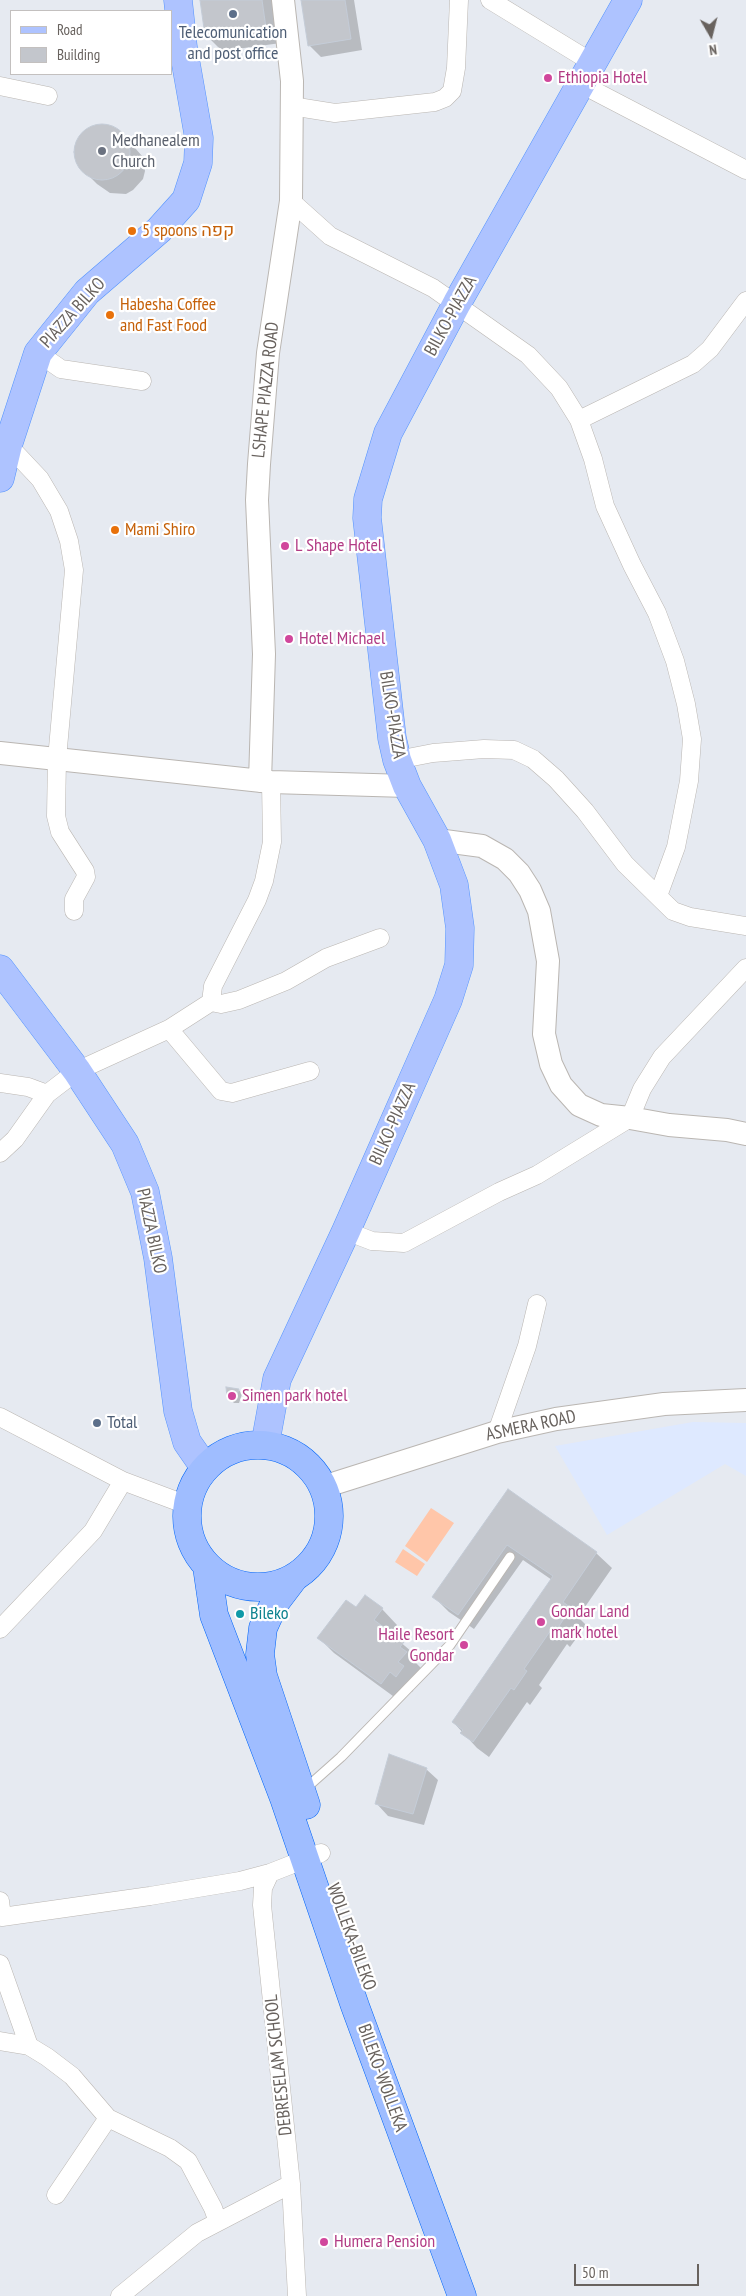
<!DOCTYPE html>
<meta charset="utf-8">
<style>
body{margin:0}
#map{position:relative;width:746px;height:2296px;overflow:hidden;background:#e6eaf1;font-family:"PT Sans Narrow",sans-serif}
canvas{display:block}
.legend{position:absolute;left:10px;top:10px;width:162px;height:65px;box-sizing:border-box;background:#fff;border:1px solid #c3c0bf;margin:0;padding:6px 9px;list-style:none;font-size:15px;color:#68625e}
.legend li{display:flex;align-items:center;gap:10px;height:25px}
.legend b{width:25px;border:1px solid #c3c0bf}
.north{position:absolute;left:686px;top:10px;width:50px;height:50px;-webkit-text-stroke:4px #fff;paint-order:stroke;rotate:172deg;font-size:14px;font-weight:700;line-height:20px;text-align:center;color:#68625e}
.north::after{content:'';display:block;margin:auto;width:18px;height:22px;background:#68625e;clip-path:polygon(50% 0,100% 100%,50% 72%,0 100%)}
.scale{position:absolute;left:574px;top:2264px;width:125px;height:22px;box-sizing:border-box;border:2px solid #68625e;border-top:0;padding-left:6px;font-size:15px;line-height:18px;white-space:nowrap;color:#68625e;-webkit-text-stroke:4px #fff;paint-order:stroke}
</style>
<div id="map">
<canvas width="746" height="2296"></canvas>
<ul class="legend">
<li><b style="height:6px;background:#aec3ff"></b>Road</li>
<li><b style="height:14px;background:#c3c6cc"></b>Building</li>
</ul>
<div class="north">N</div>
<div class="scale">50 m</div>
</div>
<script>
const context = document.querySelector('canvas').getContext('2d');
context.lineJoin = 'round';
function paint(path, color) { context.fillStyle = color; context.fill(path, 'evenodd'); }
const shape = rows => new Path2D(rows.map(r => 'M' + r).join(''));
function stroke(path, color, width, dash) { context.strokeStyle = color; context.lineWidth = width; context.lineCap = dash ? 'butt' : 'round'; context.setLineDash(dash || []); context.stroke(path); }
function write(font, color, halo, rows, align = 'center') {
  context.font = font + ' "PT Sans Narrow",Heebo,sans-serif'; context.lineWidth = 4.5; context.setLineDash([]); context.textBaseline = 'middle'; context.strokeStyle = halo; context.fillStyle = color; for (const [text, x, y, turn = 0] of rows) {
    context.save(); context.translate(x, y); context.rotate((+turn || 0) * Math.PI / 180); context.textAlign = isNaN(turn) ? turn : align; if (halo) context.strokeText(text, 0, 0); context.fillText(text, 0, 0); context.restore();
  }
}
const commercial = shape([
 [693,1422,746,1423,746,1476,725,1464,607,1535,555,1446]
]);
const water = shape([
 [431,1508,454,1523,427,1562,405,1546],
 [403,1549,425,1564,417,1576,395,1562]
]);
const shadow = shape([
 [202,0,275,0,281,43,222,51,206,35],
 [302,0,354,0,362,50,321,57,309,45],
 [102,125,122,133,142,156,145,171,143,179,133,190,126,194,110,193,97,184,81,168,76,154,76,146,83,134,88,129],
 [228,1389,239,1390,242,1394,239,1403,234,1403,230,1399],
 [508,1491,596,1553,612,1568,578,1617,586,1625,570,1647,567,1644,539,1685,542,1688,530,1705,527,1702,489,1757,477,1748,453,1722,552,1580,523,1560,474,1629,449,1612,434,1597],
 [356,1609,382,1609,397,1625,391,1634,419,1658,416,1663,421,1668,414,1678,418,1683,412,1692,406,1687,397,1699,334,1653,319,1638],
 [426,1769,438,1780,424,1825,388,1816,377,1804]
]);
const building = shape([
 [200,0,262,0,266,28,205,36,200,0],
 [301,0,345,0,351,39,308,46,301,0],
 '74 152a28 28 0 1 1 56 0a28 28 0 1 1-56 0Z',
 [226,1387,239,1389,235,1400,227,1398,226,1387],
 [508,1489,597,1552,563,1602,571,1608,555,1632,551,1630,524,1669,527,1671,514,1690,511,1688,473,1742,460,1733,463,1730,452,1722,553,1576,507,1545,458,1615,432,1597,508,1489],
 [365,1595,383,1608,374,1620,404,1642,400,1647,407,1652,398,1662,404,1666,396,1677,390,1672,381,1684,317,1638,346,1600,356,1607,365,1595],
 [389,1754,427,1768,413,1814,375,1804,389,1754]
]);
const service = shape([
 [305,1789,341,1757,450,1645,510,1557]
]);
const minor = shape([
 [490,0,593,63],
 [581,84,746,170],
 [0,86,48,96],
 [291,106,335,113,435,102,445,98,452,91,456,68,459,0],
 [291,201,330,236,433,288,528,355,559,388,579,420,593,459,605,506,632,565,657,613,675,661,686,704,692,739,689,781,676,847,658,896],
 [38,353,61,369,142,381],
 [579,420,693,364,710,349,746,301],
 [2,444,8,445,40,479,59,511,69,541,74,570,57,759,56,816,60,832,85,871,86,877,74,899,74,911],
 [397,760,433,753,484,749,514,750,533,759,556,779,585,811,625,864,673,911,690,917,746,926],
 [211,1002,213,986,257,900,264,881,272,842,271,782],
 [169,1029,221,1091,232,1093,310,1071],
 [0,1083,28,1087,47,1094],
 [0,1153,15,1139,47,1094,77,1071,169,1029,211,1002,221,1004,239,1000,286,981,326,958,380,938],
 [346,1231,372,1241,404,1243,499,1192,537,1175,630,1118,642,1089,662,1057,746,968],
 [0,1417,123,1481,187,1505],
 [497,1432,527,1346,537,1304],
 [0,1629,93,1531,123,1481],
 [0,1901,2,1917,150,1896,240,1881,270,1873],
 [0,1964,29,2046],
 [0,2041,29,2046,47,2057,72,2076,108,2118,56,2195],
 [108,2118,170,2148,188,2161,213,2208,218,2222],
 [120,2296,197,2233,291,2184],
 [297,2296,291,2184,262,1905,263,1888,270,1873,321,1853]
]);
const tertiary = shape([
 [0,753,271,782,407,786],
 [260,781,264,654,257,500,259,464,268,353,291,201,292,81,283,0],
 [437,840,482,846,505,859,519,873,530,890,539,911,548,961,544,1034,551,1064,561,1085,579,1105,601,1115,630,1118,669,1125,727,1130,746,1134],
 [323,1487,497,1432,556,1419,664,1404,746,1400]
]);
const primary = shape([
 [0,478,8,445,38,353,87,292,159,230,186,200,198,163,199,138,183,47,178,0],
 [0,969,77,1071,125,1144,145,1192,158,1258,178,1411,187,1442,205,1468],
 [265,1445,277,1379,346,1231,448,1000,459,965,460,928,454,885,437,840,407,786,397,760,392,738,367,518,368,499,388,433,457,303,628,0]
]);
const trunk = shape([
 '187 1516a71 71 0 1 1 142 0a71 71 0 1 1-142 0Z',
 [207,1567,214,1615,284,1798,355,2006,462,2296],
 [293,1579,274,1604,263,1628,260,1654,263,1676,306,1805]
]);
const markers = [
 [233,14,5,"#5c6f8a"],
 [548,78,5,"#d1479c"],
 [102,151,5,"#6b7280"],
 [132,231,5,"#e8710a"],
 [110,315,5,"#e8710a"],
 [115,530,5,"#e8710a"],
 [285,546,5,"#d1479c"],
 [289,639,5,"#d1479c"],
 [232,1396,5,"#d1479c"],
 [97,1423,5,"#5c6f8a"],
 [240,1614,5,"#0f9aa8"],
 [541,1622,5,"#d1479c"],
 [464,1645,5,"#d1479c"],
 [324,2242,5,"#d1479c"]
];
const serviceNames = [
 ["Telecomunication",233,33],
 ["and post office",233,54],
 ["Total",107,1423,"left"]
];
const hotelNames = [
 ["Ethiopia Hotel",558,78],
 ["L Shape Hotel",295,546],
 ["Hotel Michael",299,639],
 ["Simen park hotel",242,1396],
 ["Gondar Land",551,1612],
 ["mark hotel",551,1633],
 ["Haile Resort",454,1635,"right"],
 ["Gondar",454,1656,"right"],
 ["Humera Pension",334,2242]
];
const worshipNames = [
 ["Medhanealem",112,141],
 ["Church",112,162]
];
const foodNames = [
 ["5 spoons קפה",142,231],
 ["Habesha Coffee",120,305],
 ["and Fast Food",120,326],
 ["Mami Shiro",125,530]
];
const streetNames = [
 ["PIAZZA BILKO",73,313,-48],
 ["BILKO-PIAZZA",451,316,-61],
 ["LSHAPE PIAZZA ROAD",266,390,-84],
 ["BILKO-PIAZZA",392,715,81],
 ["BILKO-PIAZZA",393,1124,-66],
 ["PIAZZA BILKO",151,1231,78],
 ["ASMERA ROAD",531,1426,-12],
 ["WOLLEKA-BILEKO",351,1937,70],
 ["DEBRESELAM SCHOOL",279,2065,-96],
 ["BILEKO-WOLLEKA",382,2078,70]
];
const cultureNames = [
 ["Bileko",250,1614]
];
paint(commercial, '#dee9ff');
paint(water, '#ffc6a9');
paint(shadow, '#0003');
paint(building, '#c3c6cc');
stroke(building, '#c4ccd7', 1);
stroke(service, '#bab6b2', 11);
stroke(minor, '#bab6b2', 19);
stroke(tertiary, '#bab6b2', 24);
stroke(primary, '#5393fe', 29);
stroke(trunk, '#0065f8', 29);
stroke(service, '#fff', 9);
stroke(minor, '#fff', 18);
stroke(tertiary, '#fff', 22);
stroke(primary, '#aec3ff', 28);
stroke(trunk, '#9fbdff', 28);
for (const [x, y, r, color] of markers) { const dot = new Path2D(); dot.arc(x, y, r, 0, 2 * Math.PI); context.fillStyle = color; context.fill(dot); stroke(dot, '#fff', 2); }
write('18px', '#4e5e75', '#fff', serviceNames);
write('18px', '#b23c85', '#fff', hotelNames, 'left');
write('18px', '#5b616d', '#fff', worshipNames, 'left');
write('18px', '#c56008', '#fff', foodNames, 'left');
write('18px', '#68625e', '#fff', streetNames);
write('18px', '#0d838f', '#fff', cultureNames, 'left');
</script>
